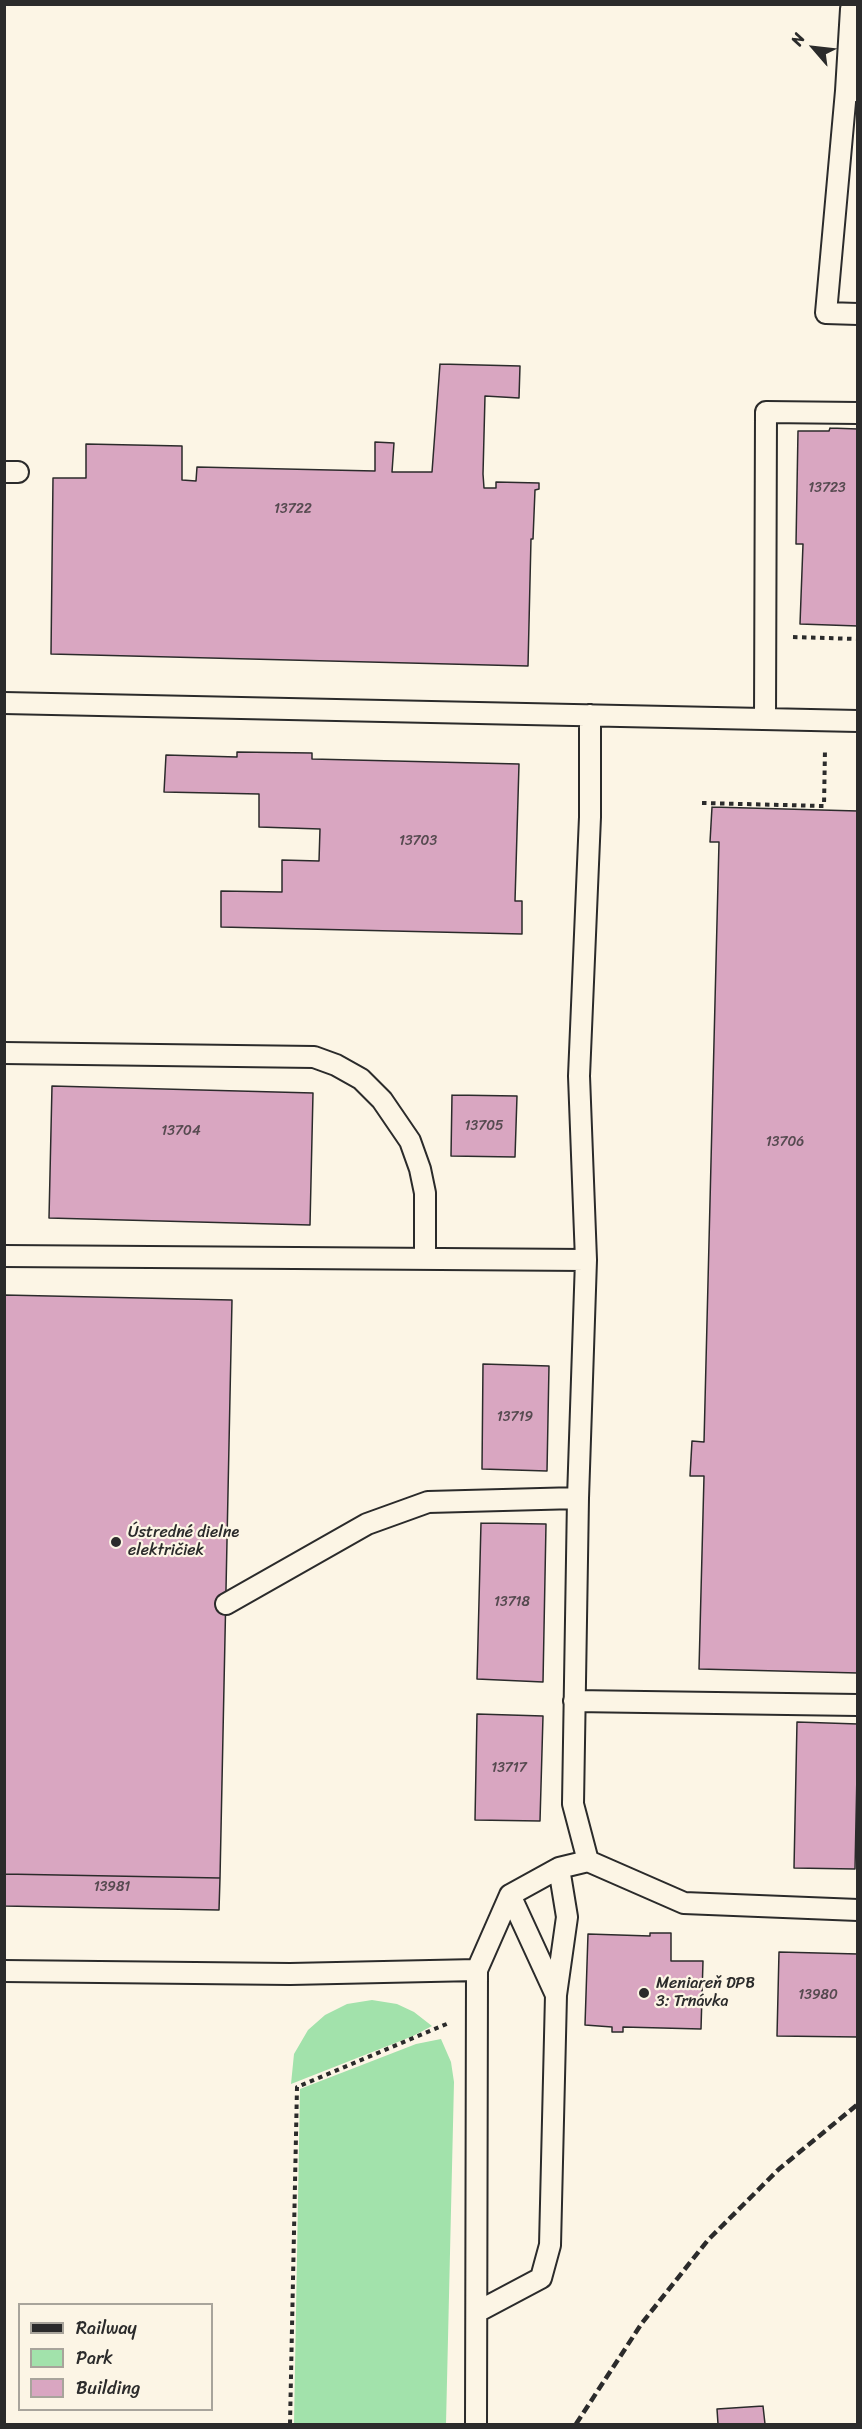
<!DOCTYPE html>
<meta charset="utf-8">
<style>
body{margin:0}
#map{position:relative;width:862px;height:2429px;overflow:hidden;background:#fcf5e5;font-family:Sriracha,sans-serif}
canvas{display:block}
.frame{position:absolute;inset:0;border:6px solid #2b2b2b;pointer-events:none}
.legend{position:absolute;left:18px;top:2303px;width:195px;height:108px;box-sizing:border-box;background:#fcf5e5;border:2px solid #a8a49b;margin:0;padding:8px 10px;list-style:none;font-size:18px;color:#2b2b2b}
.legend li{display:flex;align-items:center;gap:12px;height:30px}
.legend b{width:30px;border:2px solid #a8a49b}
.north{position:absolute;left:784px;top:18px;width:60px;height:60px;-webkit-text-stroke:4px #fcf5e5;paint-order:stroke;rotate:298deg;font-size:16px;font-weight:700;line-height:24px;text-align:center;color:#2b2b2b}
.north::after{content:'';display:block;margin:auto;width:21px;height:27px;background:#2b2b2b;clip-path:polygon(50% 0,100% 100%,50% 72%,0 100%)}
</style>
<div id="map">
<canvas width="862" height="2429"></canvas>
<div class="frame"></div>
<ul class="legend">
<li><b style="height:8px;background:#2b2b2b"></b>Railway</li>
<li><b style="height:16px;background:#a2e2ab"></b>Park</li>
<li><b style="height:16px;background:#d9a6c1"></b>Building</li>
</ul>
<div class="north">N</div>
</div>
<script>
const context = document.querySelector('canvas').getContext('2d');
context.lineJoin = 'round';
function paint(path, color) { context.fillStyle = color; context.fill(path, 'evenodd'); }
const shape = rows => new Path2D(rows.map(r => 'M' + r).join(''));
function stroke(path, color, width, dash) { context.strokeStyle = color; context.lineWidth = width; context.lineCap = dash ? 'butt' : 'round'; context.setLineDash(dash || []); context.stroke(path); }
function write(font, color, halo, rows, align = 'center') {
  context.font = font + ' Sriracha,sans-serif'; context.lineWidth = 4.5; context.setLineDash([]); context.textBaseline = 'middle'; context.strokeStyle = halo; context.fillStyle = color; for (const [text, x, y, turn = 0] of rows) {
    context.save(); context.translate(x, y); context.rotate((+turn || 0) * Math.PI / 180); context.textAlign = isNaN(turn) ? turn : align; if (halo) context.strokeText(text, 0, 0); context.fillText(text, 0, 0); context.restore();
  }
}
const green = shape([
 [372,2000,397,2004,414,2012,432,2026,413,2036,291,2084,294,2054,308,2030,325,2015,347,2004],
 [441,2039,451,2062,454,2082,446,2424,294,2424,300,2089,416,2044]
]);
const building = shape([
 [440,364,520,366,519,398,485,396,483,474,484,488,496,488,496,482,539,483,539,489,535,490,533,539,531,539,528,666,51,654,53,478,86,478,86,444,182,446,182,480,196,481,197,467,375,471,375,442,394,443,392,472,432,472,440,364],
 [830,428,858,429,858,626,800,624,803,544,796,544,798,431,829,431,830,428],
 [237,752,312,753,312,759,519,764,515,901,522,901,522,934,221,927,221,891,282,892,282,860,319,861,320,829,259,827,259,794,164,792,166,755,237,757,237,752],
 [712,807,858,811,858,1673,699,1669,704,1476,690,1476,692,1441,704,1442,719,842,710,842,712,807],
 [52,1086,313,1093,310,1225,49,1218,52,1086],
 [452,1095,517,1096,515,1157,451,1156,452,1095],
 [4,1295,232,1300,220,1878,4,1874,4,1295],
 [483,1364,549,1366,547,1471,482,1469,483,1364],
 [481,1523,546,1524,543,1682,477,1679,481,1523],
 [477,1714,543,1716,540,1821,475,1820,477,1714],
 [797,1722,858,1724,855,1869,794,1868,797,1722],
 [4,1874,220,1878,219,1910,4,1906,4,1874],
 [650,1933,671,1933,671,1961,703,1961,701,2029,623,2027,623,2032,612,2032,612,2027,585,2025,588,1934,650,1936,650,1933],
 [779,1952,858,1954,858,2037,777,2036,779,1952],
 [763,2406,765,2424,718,2424,717,2409,763,2406]
]);
const path = shape([
 [793,637,858,639],
 [702,803,824,806,825,749],
 [290,2424,297,2087,449,2023]
]);
const service = shape([
 [846,91,851,9],
 [858,91,846,91,826,313,858,314],
 [4,472,18,472],
 [4,703,858,721],
 [590,715,590,817,579,1076,586,1260,578,1498,573,1804,588,1861,684,1903,858,1910],
 [765,719,766,412,858,413],
 [4,1053,314,1057,336,1065,361,1079,382,1100,410,1141,420,1169,425,1193,425,1258],
 [4,1256,586,1260],
 [226,1604,367,1524,428,1502,578,1498],
 [574,1701,858,1705],
 [510,1895,556,1995],
 [4,1971,290,1974,477,1970],
 [477,2312,541,2278,550,2245,556,1995,567,1917,559,1868],
 [476,2424,477,1970,510,1895,559,1868,588,1861]
]);
const rail = shape([
 [576,2424,642,2323,708,2240,779,2169,858,2104]
]);
const markers = [
 [116,1542,6,"#2b2b2b"],
 [644,1993,6,"#2b2b2b"]
];
const numberNames = [
 ["13723",827,488],
 ["13722",293,509],
 ["13703",418,841],
 ["13705",484,1126],
 ["13704",181,1131],
 ["13706",785,1142],
 ["13719",515,1417],
 ["13718",512,1602],
 ["13717",509,1768],
 ["13981",112,1887],
 ["13980",818,1995]
];
const poiNames = [
 ["Ústredné dielne",128,1533],
 ["električiek",128,1551],
 ["Meniareň DPB",656,1984],
 ["3: Trnávka",656,2002]
];
paint(green, '#a2e2ab');
paint(building, '#d9a6c1');
stroke(building, '#2b2b2b', 1.5);
stroke(service, '#2b2b2b', 24);
stroke(path, '#2b2b2b', 4, [4.5, 4.5]);
stroke(service, '#fcf5e5', 20);
stroke(rail, '#2b2b2b', 4.5, [9, 4.5]);
for (const [x, y, r, color] of markers) { const dot = new Path2D(); dot.arc(x, y, r, 0, 2 * Math.PI); context.fillStyle = color; context.fill(dot); stroke(dot, '#fcf5e5', 2); }
write('14px', '#564a50', null, numberNames);
write('16px', '#2b2b2b', '#fcf5e5', poiNames, 'left');
</script>
